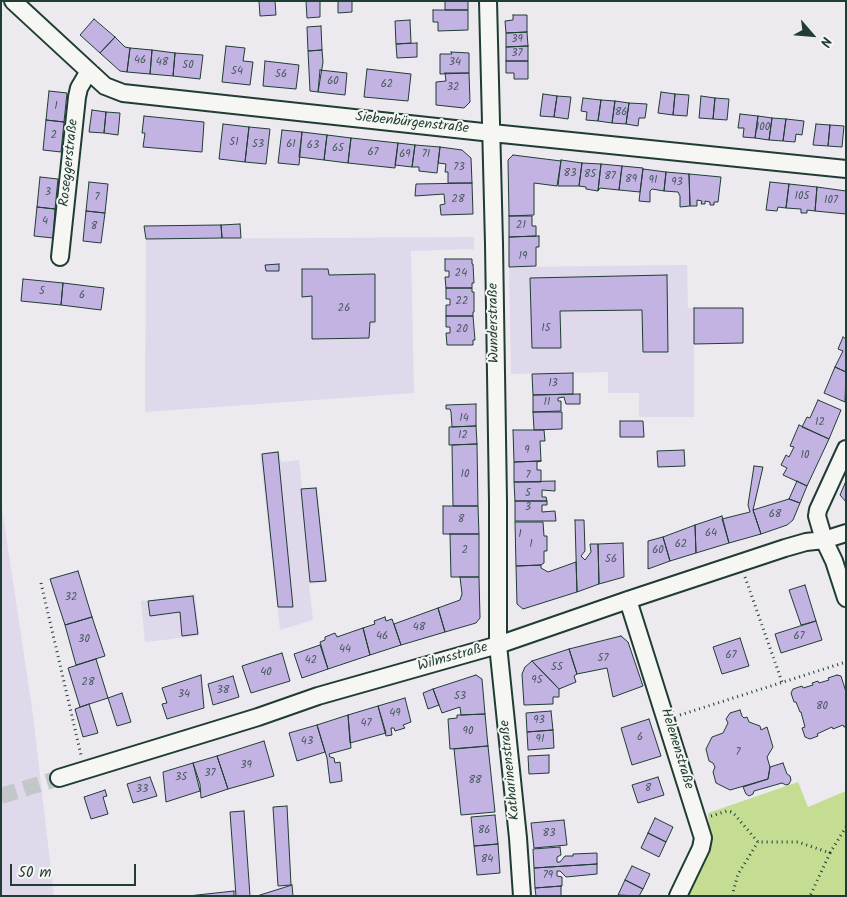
<!DOCTYPE html>
<meta charset="utf-8">
<style>
body{margin:0}
#map{position:relative;width:847px;height:897px;overflow:hidden;background:#ece9ef;font-family:Kalam,sans-serif}
canvas{display:block}
.frame{position:absolute;inset:0;border:2px solid #1f3d34;pointer-events:none}
.north{position:absolute;left:787px;top:10px;width:50px;height:50px;-webkit-text-stroke:4px #f6f6f2;paint-order:stroke;rotate:117deg;font-size:14px;font-weight:700;line-height:20px;text-align:center;color:#1f3d34}
.north::after{content:'';display:block;margin:auto;width:18px;height:22px;background:#1f3d34;clip-path:polygon(50% 0,100% 100%,50% 72%,0 100%)}
.scale{position:absolute;left:10px;top:864px;width:126px;height:22px;box-sizing:border-box;border:2px solid #1f3d34;border-top:0;padding-left:6px;font-size:15px;line-height:18px;white-space:nowrap;color:#1f3d34;-webkit-text-stroke:4px #f6f6f2;paint-order:stroke}
</style>
<div id="map">
<canvas width="847" height="897"></canvas>
<div class="frame"></div>
<div class="north">N</div>
<div class="scale">50 m</div>
</div>
<script>
const context = document.querySelector('canvas').getContext('2d');
context.lineJoin = 'round';
function paint(path, color) { context.fillStyle = color; context.fill(path, 'evenodd'); }
const shape = rows => new Path2D(rows.map(r => 'M' + r).join(''));
function stroke(path, color, width, dash) { context.strokeStyle = color; context.lineWidth = width; context.lineCap = dash ? 'butt' : 'round'; context.setLineDash(dash || []); context.stroke(path); }
function write(font, color, halo, rows, align = 'center') {
  context.font = font + ' Kalam,sans-serif'; context.lineWidth = 4; context.setLineDash([]); context.textBaseline = 'middle'; context.strokeStyle = halo; context.fillStyle = color; for (const [text, x, y, turn = 0] of rows) {
    context.save(); context.translate(x, y); context.rotate((+turn || 0) * Math.PI / 180); context.textAlign = isNaN(turn) ? turn : align; if (halo) context.strokeText(text, 0, 0); context.fillText(text, 0, 0); context.restore();
  }
}
const built = shape([
 [474,237,474,249,411,251,414,393,145,412,146,239],
 [687,265,688,308,743,308,743,343,694,344,694,417,639,417,639,393,608,393,608,372,511,374,509,267],
 [279,451,281,462,299,460,302,488,317,487,327,582,309,584,313,620,280,630,260,453],
 [1,502,33,715,54,896,1,896],
 [195,594,199,636,145,642,141,601]
]);
const green = shape([
 [798,782,808,807,846,791,846,896,684,896,710,841,708,813]
]);
const building = shape([
 [259,1,275,1,276,15,260,16,259,1],
 [306,1,320,1,320,17,307,18,306,1],
 [338,1,352,1,352,12,338,13,338,1],
 [445,1,468,1,468,10,445,10,445,1],
 [433,10,468,10,468,30,438,31,438,22,433,22,433,10],
 [513,15,527,15,527,32,506,33,505,21,513,20,513,15],
 [94,19,115,37,100,53,80,35,94,19],
 [410,20,411,43,396,44,395,21,410,20],
 [321,26,322,50,308,51,307,27,321,26],
 [527,32,528,46,506,47,506,33,527,32],
 [115,37,125,47,130,48,127,72,120,71,100,53,115,37],
 [417,43,417,57,397,58,396,44,417,43],
 [226,46,245,48,243,61,253,62,250,85,222,82,226,46],
 [528,46,528,61,506,61,506,47,528,46],
 [130,48,152,50,150,74,127,72,130,48],
 [152,50,175,53,173,76,150,74,152,50],
 [322,50,323,62,318,92,310,91,308,51,322,50],
 [451,52,469,53,469,73,440,74,440,54,452,54,451,52],
 [175,53,203,55,200,79,173,76,175,53],
 [265,61,299,65,296,89,263,86,265,61],
 [506,61,528,61,528,79,514,79,514,73,506,73,506,61],
 [367,69,411,74,408,101,364,97,367,69],
 [320,70,347,73,345,95,318,92,320,70],
 [445,73,469,73,470,102,464,108,436,105,436,82,446,81,445,73],
 [49,91,67,93,64,122,46,120,49,91],
 [661,92,675,94,673,115,658,113,661,92],
 [543,94,557,96,554,117,540,116,543,94],
 [675,94,689,95,687,116,673,115,675,94],
 [557,96,571,97,568,119,554,117,557,96],
 [701,96,715,98,713,119,699,118,701,96],
 [583,98,601,100,598,121,586,120,587,112,581,111,583,98],
 [715,98,729,99,727,120,713,119,715,98],
 [601,100,615,101,612,123,598,121,601,100],
 [615,101,629,103,626,124,612,123,615,101],
 [629,103,647,104,645,118,639,118,638,126,626,124,629,103],
 [92,110,106,112,104,133,89,132,92,110],
 [106,112,120,113,118,135,104,133,106,112],
 [740,114,758,116,755,138,743,137,744,128,738,128,740,114],
 [144,116,204,122,202,152,143,147,145,133,142,133,144,116],
 [758,116,772,118,769,140,755,138,758,116],
 [772,118,786,119,783,141,769,140,772,118],
 [786,119,804,121,802,135,796,134,795,142,783,141,786,119],
 [46,120,64,122,61,152,43,150,46,120],
 [223,124,249,127,245,162,219,159,223,124],
 [816,124,830,125,828,146,813,145,816,124],
 [830,125,844,126,842,147,828,146,830,125],
 [249,127,270,129,266,164,245,162,249,127],
 [282,130,302,132,299,165,278,163,282,130],
 [302,132,327,135,324,160,299,157,302,132],
 [327,135,351,138,348,163,324,160,327,135],
 [351,138,398,143,395,168,348,163,351,138],
 [398,143,415,145,412,167,395,165,398,143],
 [415,145,440,147,437,173,419,171,419,167,412,167,415,145],
 [440,147,462,150,471,158,472,183,448,183,448,172,445,172,446,164,438,163,440,147],
 [513,155,561,161,557,186,534,183,534,215,509,216,508,160,513,155],
 [561,160,582,163,579,186,558,186,561,160],
 [582,163,601,164,598,191,586,189,586,187,579,186,582,163],
 [601,164,622,166,619,190,600,188,598,191,601,164],
 [622,166,643,168,640,192,619,190,622,166],
 [643,169,666,172,664,191,652,189,650,191,650,202,639,201,643,169],
 [666,172,689,174,690,206,680,207,680,196,678,192,664,191,666,172],
 [689,174,721,177,718,202,714,202,714,205,710,205,710,202,705,201,705,204,701,204,702,201,697,200,697,206,690,206,689,174],
 [40,177,58,179,55,209,37,207,40,177],
 [89,182,108,184,105,213,86,211,89,182],
 [770,182,789,184,786,208,778,207,777,211,766,210,770,182],
 [472,183,473,214,441,215,440,205,445,204,444,194,415,196,416,184,472,183],
 [789,184,817,187,815,211,807,210,807,213,801,213,801,209,786,208,789,184],
 [817,187,846,191,846,214,815,211,817,187],
 [37,207,55,209,53,238,34,236,37,207],
 [86,211,105,213,101,243,83,241,86,211],
 [509,216,532,216,532,226,536,226,536,236,509,237,509,216],
 [240,224,241,238,222,238,221,225,240,224],
 [221,225,222,238,146,239,144,226,221,225],
 [539,236,539,247,536,247,536,266,509,267,509,237,539,236],
 [445,259,472,259,472,264,473,264,474,283,472,283,472,288,446,288,445,277,449,277,449,271,445,271,445,259],
 [279,264,279,271,266,271,265,265,279,264],
 [302,269,328,269,329,275,375,274,375,322,370,322,369,338,312,339,312,296,302,297,302,269],
 [667,275,668,352,643,352,642,310,560,311,561,348,532,348,530,278,667,275],
 [23,279,63,283,61,305,21,301,23,279],
 [63,283,104,288,101,310,61,305,63,283],
 [446,288,472,288,472,292,474,292,474,312,473,312,473,316,446,316,446,305,450,305,450,299,446,299,446,288],
 [694,308,743,308,743,343,694,344,694,308],
 [446,316,473,316,475,340,473,340,473,345,447,345,446,333,450,333,450,327,446,327,446,316],
 [843,337,846,339,846,372,835,367,843,351,838,349,843,337],
 [835,367,846,372,845,402,824,393,835,367],
 [573,373,573,394,533,395,532,374,573,373],
 [580,394,580,404,566,404,564,397,558,398,558,401,561,401,561,411,533,412,533,395,580,394],
 [818,400,841,410,829,439,802,427,807,417,810,418,818,400],
 [476,404,476,426,452,427,451,412,450,409,446,409,446,405,476,404],
 [533,412,562,412,562,429,534,430,533,412],
 [620,421,643,421,644,437,620,437,620,421],
 [799,425,829,439,807,486,783,475,787,468,781,465,786,455,789,457,794,447,790,446,799,425],
 [476,426,477,444,449,445,449,427,476,426],
 [513,430,544,430,545,441,540,441,541,461,514,462,513,430],
 [477,444,478,506,453,506,452,445,477,444],
 [684,450,685,466,658,467,657,451,684,450],
 [278,452,293,607,278,607,262,454,278,452],
 [541,461,537,462,537,470,541,470,541,482,514,482,514,462,541,461],
 [754,466,763,467,753,510,761,534,729,543,722,519,750,512,748,505,754,466],
 [555,481,555,491,542,490,542,497,546,497,547,501,515,501,514,482,555,481],
 [797,481,807,486,800,503,789,499,797,481],
 [846,481,846,502,840,495,846,481],
 [316,488,326,581,310,582,301,489,316,488],
 [789,499,800,503,793,520,787,525,761,534,753,510,789,499],
 [515,501,547,501,547,505,542,505,542,512,555,511,556,521,515,521,515,501],
 [443,506,478,506,479,534,443,534,443,506],
 [722,516,729,543,696,553,695,525,722,516],
 [575,520,584,520,585,551,581,556,585,560,591,552,590,544,598,544,599,584,577,592,575,520],
 [515,522,543,522,544,536,547,536,547,551,544,551,544,563,541,565,516,566,515,522],
 [695,525,696,553,670,561,663,537,695,525],
 [450,534,479,534,479,577,451,577,450,534],
 [663,537,670,561,648,569,648,541,663,537],
 [623,543,624,577,599,584,598,544,623,543],
 [576,562,577,592,523,609,517,604,516,566,541,565,541,568,548,572,576,562],
 [78,571,92,617,65,625,50,579,78,571],
 [460,577,479,577,480,618,476,623,445,632,438,608,460,600,462,594,460,577],
 [805,585,816,621,801,625,789,590,805,585],
 [193,596,198,634,182,636,180,612,150,616,148,601,193,596],
 [438,608,445,632,401,645,394,624,438,608],
 [92,617,105,656,76,665,65,625,92,617],
 [385,617,386,621,392,619,401,645,370,655,363,628,375,624,374,621,385,617],
 [816,621,822,640,781,653,775,634,816,621],
 [363,628,370,655,328,669,320,642,325,640,325,637,335,633,337,637,363,628],
 [621,636,628,642,643,686,613,697,607,668,577,674,569,649,621,636],
 [740,638,749,666,722,674,713,647,740,638],
 [320,645,328,669,302,678,294,654,320,645],
 [569,649,577,674,574,676,576,682,559,689,532,661,569,649],
 [282,653,290,681,251,693,242,666,282,653],
 [96,659,108,698,80,707,68,668,96,659],
 [532,661,559,689,559,697,553,697,553,704,524,705,522,674,525,667,532,661],
 [201,675,204,708,167,719,162,704,167,703,162,688,201,675],
 [476,675,482,679,485,714,461,715,460,707,442,713,433,689,476,675],
 [837,675,841,676,846,692,846,727,844,727,843,725,833,729,832,727,817,734,818,736,810,739,805,737,802,728,805,727,801,712,800,712,796,702,794,702,791,693,793,689,802,686,803,688,813,685,812,683,818,681,819,683,829,680,828,678,837,675],
 [233,676,239,697,213,705,208,684,233,676],
 [433,689,439,705,428,709,423,693,433,689],
 [122,693,131,722,117,726,108,698,122,693],
 [405,698,411,722,403,725,405,728,395,731,394,728,391,728,392,735,386,736,378,706,405,698],
 [89,704,98,733,83,737,75,709,89,704],
 [378,706,386,733,350,743,348,715,378,706],
 [740,710,742,716,744,718,747,717,749,722,760,726,761,730,767,727,773,747,767,757,770,767,768,779,730,790,716,783,713,772,715,767,713,763,709,761,706,749,712,737,723,733,728,723,726,719,730,713,740,710],
 [551,711,553,730,527,732,526,713,551,711],
 [485,714,488,746,450,749,448,719,457,718,457,715,461,715,485,714],
 [348,715,351,748,329,754,330,757,334,758,335,763,340,762,342,781,330,783,327,758,317,725,348,715],
 [649,719,661,756,632,765,621,728,649,719],
 [317,725,325,752,297,761,289,733,317,725],
 [553,730,554,748,528,750,527,732,553,730],
 [264,741,274,776,228,789,217,756,264,741],
 [488,746,495,812,461,815,454,749,488,746],
 [549,755,549,773,529,774,528,756,549,755],
 [217,756,228,789,201,798,200,784,193,763,217,756],
 [193,763,200,791,166,802,163,772,193,763],
 [783,763,787,774,790,776,791,780,789,784,786,785,782,783,754,791,753,794,749,796,746,794,743,787,768,779,770,767,783,763],
 [150,777,157,796,133,803,127,784,150,777],
 [658,777,664,795,638,803,632,785,658,777],
 [105,790,107,796,103,797,108,814,91,819,84,797,105,790],
 [287,806,291,885,278,886,273,807,287,806],
 [244,811,250,896,236,896,230,812,244,811],
 [495,815,498,844,474,846,471,817,495,815],
 [655,818,673,827,666,842,648,833,655,818],
 [564,820,567,845,534,848,531,823,564,820],
 [648,833,666,842,659,857,641,848,648,833],
 [498,844,500,873,477,875,474,846,498,844],
 [560,847,561,855,557,857,557,862,560,862,565,856,573,856,573,854,597,853,597,864,534,868,533,849,560,847],
 [597,864,597,874,566,877,560,871,557,871,557,876,562,877,562,886,535,888,534,868,597,864],
 [632,866,650,874,643,889,625,880,632,866],
 [625,880,643,889,639,896,618,895,625,880],
 [292,885,293,896,257,896,292,885],
 [561,886,561,896,536,896,535,888,561,886],
 [234,891,234,896,188,896,234,891]
]);
const minorTunnel = shape([
 [1,796,59,778]
]);
const path = shape([
 [745,577,782,682],
 [41,583,81,755],
 [680,715,846,662],
 [711,816,727,811,731,812,735,815,758,842,798,842,830,853,810,896],
 [830,853,846,827],
 [732,896,738,874,758,842]
]);
const minor = shape([
 [13,1,105,86,123,93,492,133,846,169],
 [488,1,494,244,498,502,498,645,518,838,522,896],
 [60,257,77,97,79,88,89,71],
 [846,449,818,510,817,516,824,540,834,561,846,598],
 [628,600,703,838,701,848,678,896],
 [59,778,258,717,318,696,498,645,628,600,785,548,806,542,824,540,846,533]
]);
const numberNames = [
 ["39",517,40],
 ["37",517,54],
 ["46",140,61],
 ["48",162,63],
 ["34",455,63],
 ["50",188,66],
 ["54",237,72],
 ["56",281,75],
 ["60",333,82],
 ["62",387,85],
 ["32",453,88],
 ["1",56,107],
 ["86",621,113],
 ["100",763,128],
 ["2",54,136],
 ["51",234,143],
 ["53",258,145],
 ["61",291,145],
 ["63",313,146],
 ["65",338,149],
 ["67",373,153],
 ["69",405,155],
 ["71",426,155],
 ["73",459,168],
 ["83",570,174],
 ["85",590,175],
 ["87",610,177],
 ["89",631,180],
 ["91",653,181],
 ["93",677,183],
 ["3",48,193],
 ["105",802,197],
 ["7",97,198],
 ["28",458,200],
 ["107",831,201],
 ["4",45,222],
 ["21",521,226],
 ["8",94,227],
 ["19",523,257],
 ["24",461,274],
 ["5",42,292],
 ["6",82,296],
 ["22",462,302],
 ["26",344,309],
 ["15",546,329],
 ["20",462,330],
 ["13",553,384],
 ["11",547,403],
 ["14",464,419],
 ["12",820,423],
 ["12",463,436],
 ["9",527,451],
 ["10",805,456],
 ["10",465,475],
 ["7",528,476],
 ["5",528,494],
 ["3",528,508],
 ["68",775,515],
 ["8",461,520],
 ["64",711,534],
 ["1",520,535],
 ["1",531,545],
 ["62",681,545],
 ["2",465,551],
 ["60",658,551],
 ["56",611,560],
 ["32",71,598],
 ["48",419,628],
 ["46",382,637],
 ["67",799,637],
 ["30",84,640],
 ["44",345,650],
 ["67",731,656],
 ["57",603,659],
 ["42",311,661],
 ["55",557,668],
 ["40",266,673],
 ["95",537,681],
 ["28",88,683],
 ["38",223,691],
 ["34",184,695],
 ["53",460,697],
 ["80",822,707],
 ["49",395,714],
 ["93",539,721],
 ["47",366,724],
 ["90",468,732],
 ["6",640,738],
 ["91",540,740],
 ["43",307,742],
 ["7",738,753],
 ["39",246,766],
 ["37",210,774],
 ["35",181,778],
 ["88",475,781],
 ["8",648,789],
 ["33",142,790],
 ["86",484,831],
 ["83",549,834],
 ["84",487,860],
 ["79",548,876]
];
const streetNames = [
 ["Siebenbürgenstraße",412,124,6],
 ["Roseggerstraße",70,163,-84],
 ["Wunderstraße",495,323,-91],
 ["Wilmsstraße",453,658,-16],
 ["Helenenstraße",676,749,73],
 ["Katharinenstraße",511,770,-96]
];
paint(built, '#e0d9eb');
paint(green, '#c4dd93');
paint(building, '#c3b3e3');
stroke(building, '#1f3d34', 1);
stroke(minorTunnel, '#c3c7ca', 16, [16, 8]);
stroke(minor, '#1f3d34', 20);
stroke(path, '#1f3d34', 3, [1, 4]);
stroke(minor, '#f6f6f2', 16);
write('11px', '#485a60', null, numberNames);
write('14px', '#1f3d34', '#f6f6f2', streetNames);
</script>
